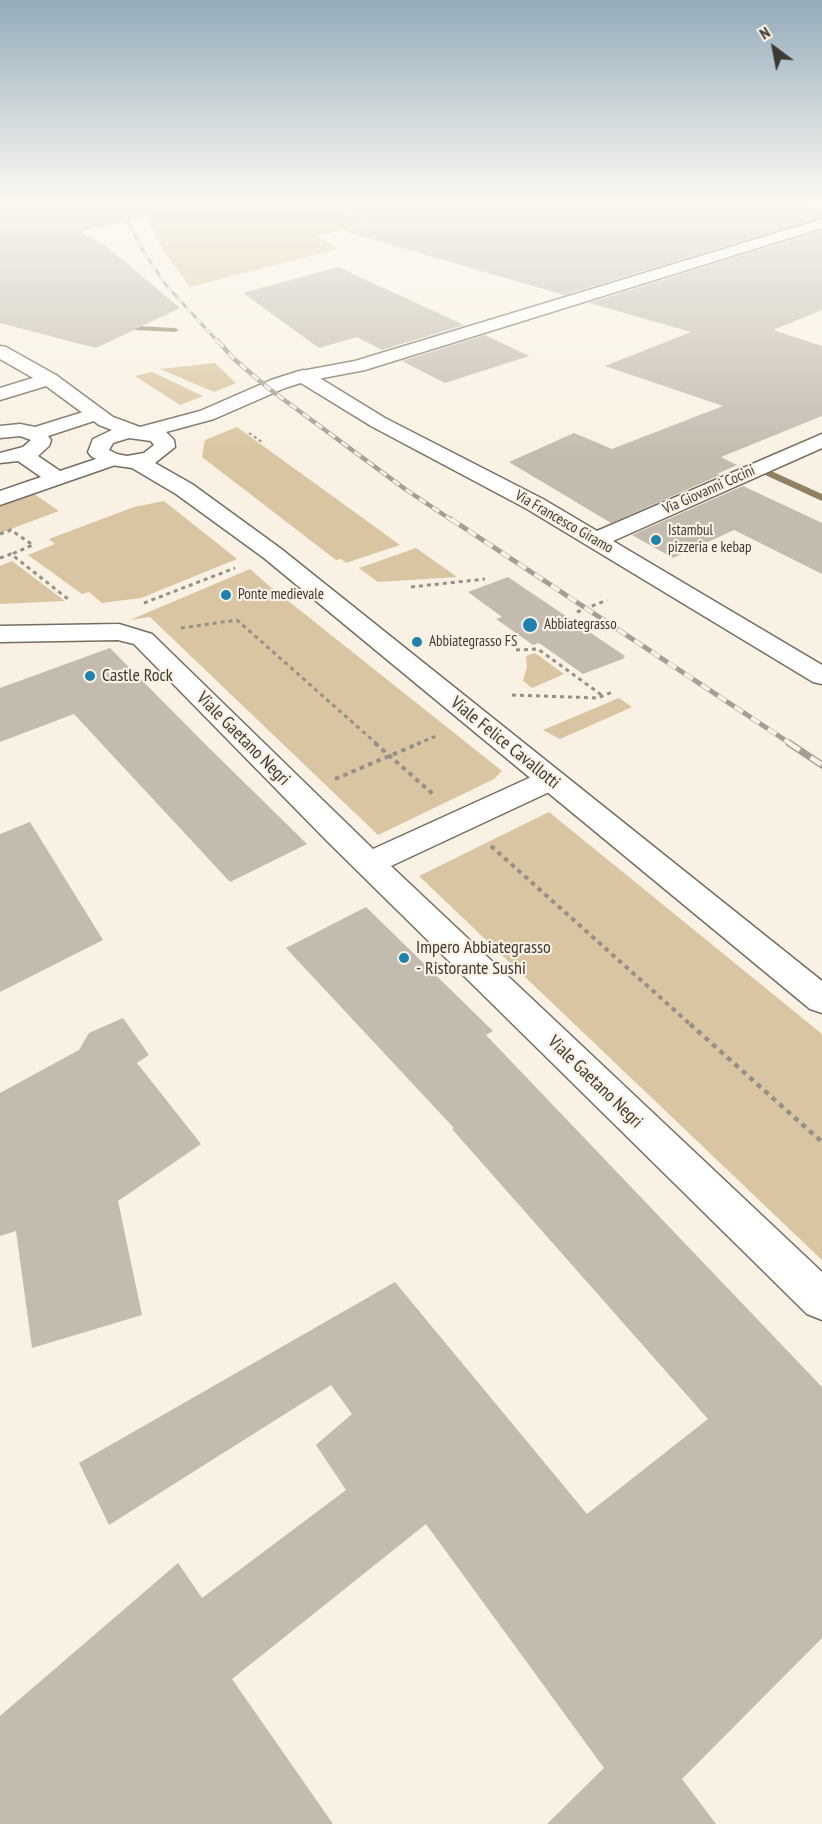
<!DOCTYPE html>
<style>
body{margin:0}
#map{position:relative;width:822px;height:1824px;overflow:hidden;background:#f9f1e3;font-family:"PT Sans Narrow",sans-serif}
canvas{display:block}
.north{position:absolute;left:744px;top:18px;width:60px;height:60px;-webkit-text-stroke:4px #f9f1e3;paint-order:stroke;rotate:328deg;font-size:16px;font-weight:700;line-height:24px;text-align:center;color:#3d3a34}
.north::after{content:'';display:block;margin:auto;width:21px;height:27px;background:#3d3a34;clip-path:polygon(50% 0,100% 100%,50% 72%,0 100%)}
</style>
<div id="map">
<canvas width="822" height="1824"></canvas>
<div class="north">N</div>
</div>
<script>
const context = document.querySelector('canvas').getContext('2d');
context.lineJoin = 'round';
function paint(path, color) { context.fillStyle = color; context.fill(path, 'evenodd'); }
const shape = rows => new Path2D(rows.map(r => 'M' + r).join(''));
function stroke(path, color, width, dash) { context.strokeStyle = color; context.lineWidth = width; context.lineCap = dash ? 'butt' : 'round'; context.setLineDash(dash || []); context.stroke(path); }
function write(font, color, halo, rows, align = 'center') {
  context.font = font + ' "PT Sans Narrow",sans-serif'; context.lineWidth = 4.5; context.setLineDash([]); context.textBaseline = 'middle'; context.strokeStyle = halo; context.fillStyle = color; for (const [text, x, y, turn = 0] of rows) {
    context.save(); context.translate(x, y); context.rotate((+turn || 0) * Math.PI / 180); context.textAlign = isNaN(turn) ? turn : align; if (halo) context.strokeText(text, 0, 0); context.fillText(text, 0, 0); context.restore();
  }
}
const green = shape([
 [138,201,466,201,317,236,338,249,190,287,162,249],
 [215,363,236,383,214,392,160,369],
 [152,372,203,396,180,405,135,376],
 [237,427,259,443,400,545,346,563,341,559,336,560,202,457,205,440],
 [28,490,59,511,0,533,0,500],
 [164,501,237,559,141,598,102,603,89,592,82,594,28,555,55,544,49,539,134,507],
 [416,548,457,577,378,582,359,568],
 [12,561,65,601,0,604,0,566],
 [250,569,267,584,502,771,494,779,378,835,150,617,130,620],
 [535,653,564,674,532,688,523,681,527,667,526,656],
 [619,698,632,707,560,739,543,730],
 [549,812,822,1034,822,1260,419,876]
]);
const stream = shape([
 [120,318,137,326,175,328,179,330,175,332,135,330,117,322,116,320,120,318],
 [763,470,769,470,822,494,822,501,763,474,763,470]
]);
const building = shape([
 [27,201,145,201,147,216,79,232,105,245,180,308,96,348,0,323,0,205],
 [329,201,786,201,822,211,822,217,564,295,343,231,375,223],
 [822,230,822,310,773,330,822,346,822,416,721,457,737,465,717,474,720,475,611,523,509,462,574,433,612,449,723,406,605,366,691,332,589,303],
 [338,267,464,325,382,350,357,337,319,348,243,293],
 [485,335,529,356,445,383,402,361],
 [743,486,822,523,822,574,734,530,673,558,632,535],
 [508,577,625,656,623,657,625,658,583,674,539,643,533,645,496,619,502,617,468,592],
 [110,648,204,743,307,844,230,882,74,714,0,742,0,688],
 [30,822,103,940,0,992,0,834],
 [366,907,493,1031,486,1035,822,1387,822,1638,682,1779,716,1824,547,1824,604,1768,426,1524,232,1679,333,1824,0,1824,0,1716,178,1563,202,1598,346,1490,316,1445,352,1414,331,1385,109,1525,79,1463,395,1282,587,1514,708,1419,452,1129,454,1128,286,948],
 [123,1018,149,1055,137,1063,201,1144,118,1201,142,1315,32,1348,16,1231,0,1236,0,1093,79,1050,89,1033]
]);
const pathFar3 = shape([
 [249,433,262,442]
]);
const pathFar2 = shape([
 [0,534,11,530,33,545,12,554],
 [0,558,11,554,68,599],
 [411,587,485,579],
 [144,603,235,568],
 [577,612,607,600],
 [181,628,237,620,377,744],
 [516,650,538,649,603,696],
 [512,695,598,698,612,692],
 [417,744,439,735]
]);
const pathFar1 = shape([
 [375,743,434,795],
 [335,779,420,743],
 [491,846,692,1026]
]);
const path = shape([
 [690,1024,822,1142]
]);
const pedestrian = shape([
 [49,373,56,375,59,379,56,383,0,400,0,388,49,373],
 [96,408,103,410,106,414,103,418,48,436,51,440,49,446,38,456,60,471,111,454,118,456,122,460,118,464,0,505,0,491,41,477,18,461,0,463,0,453,23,447,31,440,20,436,0,438,0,426,20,424,35,427,96,408]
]);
const minor = shape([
 [303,370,310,372,385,418,543,499,597,531,822,434,822,448,613,541,822,665,822,684,813,682,527,509,371,426,296,380,294,376,296,372,303,370],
 [119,624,152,634,373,849,540,773,550,771,560,773,565,780,560,787,391,866,822,1272,822,1320,807,1314,327,841,134,644,118,640,0,642,0,626,119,624]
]);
const tertiary = shape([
 [822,219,822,228,365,370,307,381,285,388,214,419,166,432,174,440,175,447,155,463,192,484,280,548,822,981,822,1013,810,1009,264,558,176,494,132,468,104,464,91,456,88,452,93,439,112,430,99,425,42,383,0,359,0,346,6,347,56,375,113,417,140,427,200,411,271,380,296,372,355,361,822,219],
 [129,438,151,441,154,445,144,453,127,456,117,454,109,450,113,443,129,438]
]);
const railFar3 = shape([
 [122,201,129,224,145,254,166,285,219,343]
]);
const railFar2 = shape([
 [218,341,234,359,268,388,405,489,453,521]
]);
const railFar1 = shape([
 [451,519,791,744]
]);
const rail = shape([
 [789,743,822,765]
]);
const markers = [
 [656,540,6,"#1e82ac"],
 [226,595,6,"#1e82ac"],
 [530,625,8,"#1e82ac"],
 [417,642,6,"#1e82ac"],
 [90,676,6,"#1e82ac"],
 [404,958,6,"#1e82ac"]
];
const farStreetnames = [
 ["Via Giovanni Cocini",709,490,-24],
 ["Via Francesco Giramo",564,522,30]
];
const farPoinames = [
 ["Istambul",668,531],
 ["pizzeria e kebap",668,548],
 ["Ponte medievale",238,595],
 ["Abbiategrasso",544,625],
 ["Abbiategrasso FS",429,642]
];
const poiNames = [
 ["Castle Rock",102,676],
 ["Impero Abbiategrasso",416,948],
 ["- Ristorante Sushi",416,969]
];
const streetNames = [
 ["Viale Gaetano Negri",243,739,45],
 ["Viale Felice Cavallotti",505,743,39],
 ["Viale Gaetano Negri",595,1082,44]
];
paint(green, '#d9c5a1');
paint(stream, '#928263');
paint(building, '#c3bbae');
stroke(pedestrian, '#746e61', 3);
stroke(minor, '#746e61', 3);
stroke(tertiary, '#746e61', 3);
stroke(pathFar3, '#969087', 2, [3, 3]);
stroke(pathFar2, '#969087', 3, [4, 4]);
stroke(pathFar1, '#969087', 4, [4.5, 4.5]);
stroke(path, '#969087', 4.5, [5, 5]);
paint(pedestrian, '#fff');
paint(minor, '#fff');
paint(tertiary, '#fff');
stroke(railFar3, '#a49f94', 3);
stroke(railFar2, '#a49f94', 4.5);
stroke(railFar1, '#a49f94', 5);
stroke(rail, '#a49f94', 7);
stroke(railFar3, '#f9f1e3', 2, [7]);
stroke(railFar2, '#f9f1e3', 3, [8]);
stroke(railFar1, '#f9f1e3', 4, [10]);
stroke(rail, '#f9f1e3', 4.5, [13]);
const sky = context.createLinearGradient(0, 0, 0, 456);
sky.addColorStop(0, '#94acbb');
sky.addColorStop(0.44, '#fcf9f2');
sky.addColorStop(1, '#fcf9f200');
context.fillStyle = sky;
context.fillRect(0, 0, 822, 456);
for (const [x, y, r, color] of markers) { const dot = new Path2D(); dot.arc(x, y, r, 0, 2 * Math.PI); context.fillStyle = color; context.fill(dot); stroke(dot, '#f9f1e3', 2); }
write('15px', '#3d3a34', '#f9f1e3', farStreetnames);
write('15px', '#3d3a34', '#f9f1e3', farPoinames, 'left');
write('18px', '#3d3a34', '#f9f1e3', poiNames, 'left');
write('18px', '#3d3a34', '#f9f1e3', streetNames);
</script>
